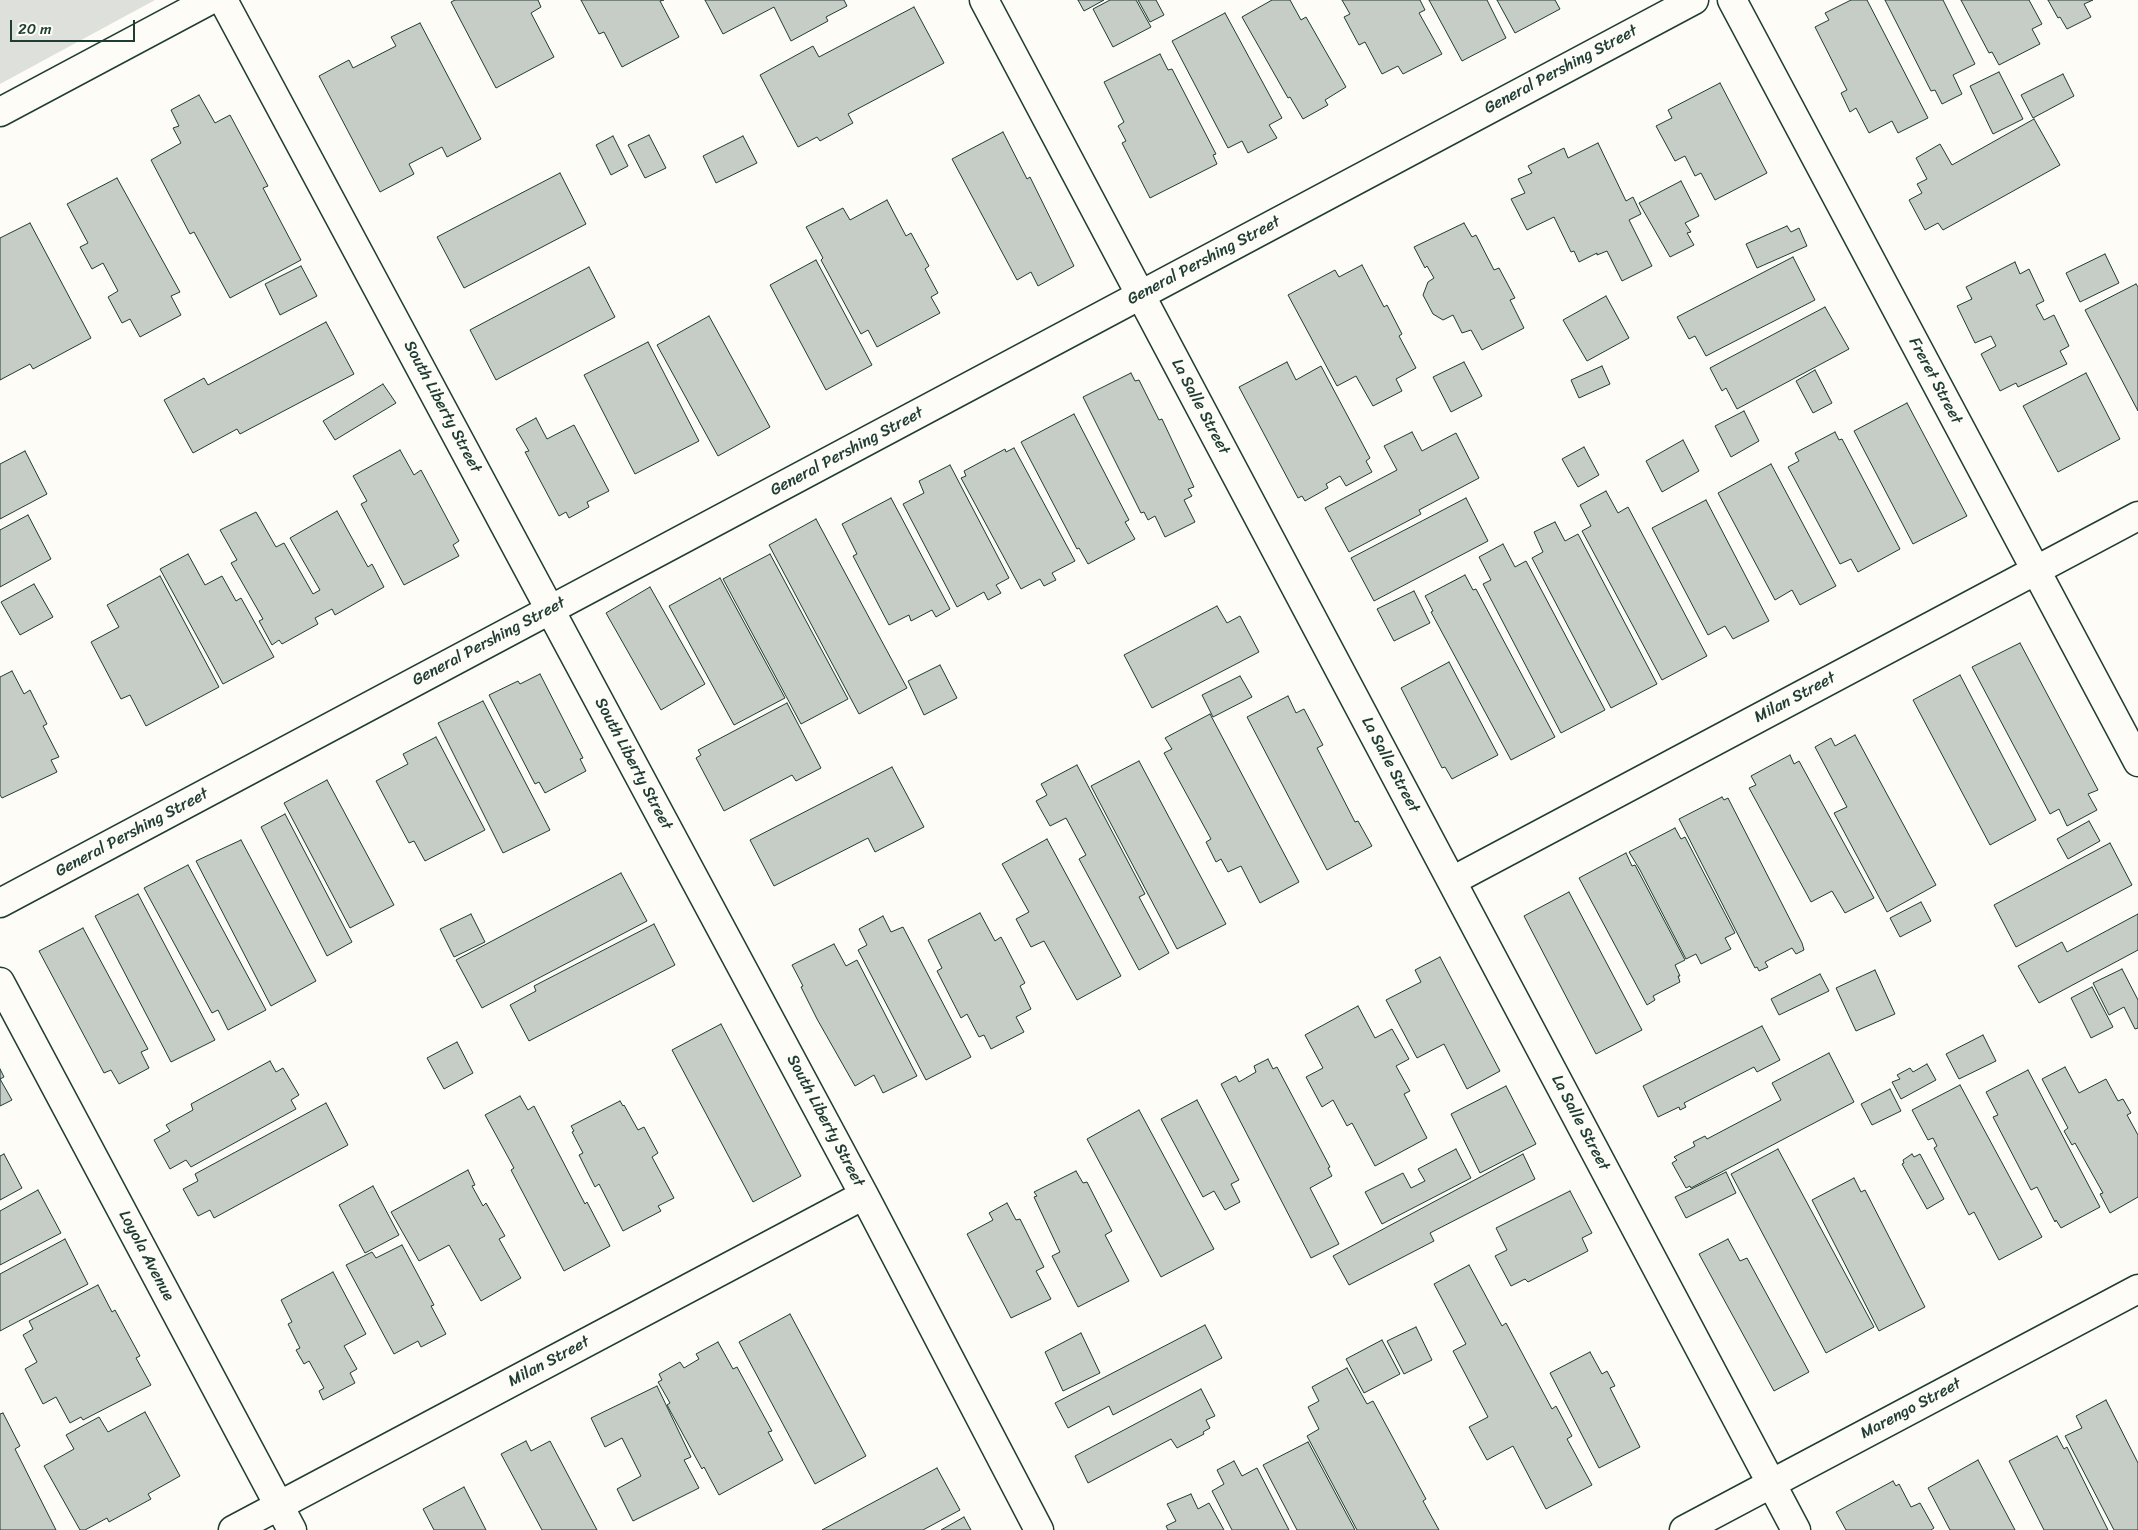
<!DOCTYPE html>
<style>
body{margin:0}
#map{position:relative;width:2138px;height:1530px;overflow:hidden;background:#fdfcf7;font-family:Sriracha,sans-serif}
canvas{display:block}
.scale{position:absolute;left:10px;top:20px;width:125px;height:22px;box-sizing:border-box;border:2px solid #1f3d34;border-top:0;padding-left:6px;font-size:15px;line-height:18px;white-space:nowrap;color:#1f3d34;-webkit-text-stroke:4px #fdfcf7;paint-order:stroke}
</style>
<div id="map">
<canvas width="2138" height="1530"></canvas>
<div class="scale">20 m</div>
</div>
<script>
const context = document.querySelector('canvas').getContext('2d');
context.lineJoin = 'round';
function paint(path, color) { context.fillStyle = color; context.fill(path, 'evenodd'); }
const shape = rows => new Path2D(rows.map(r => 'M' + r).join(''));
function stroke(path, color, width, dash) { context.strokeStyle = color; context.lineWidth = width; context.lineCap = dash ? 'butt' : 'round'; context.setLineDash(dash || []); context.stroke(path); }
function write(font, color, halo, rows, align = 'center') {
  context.font = font + ' Sriracha,sans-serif'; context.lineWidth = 4.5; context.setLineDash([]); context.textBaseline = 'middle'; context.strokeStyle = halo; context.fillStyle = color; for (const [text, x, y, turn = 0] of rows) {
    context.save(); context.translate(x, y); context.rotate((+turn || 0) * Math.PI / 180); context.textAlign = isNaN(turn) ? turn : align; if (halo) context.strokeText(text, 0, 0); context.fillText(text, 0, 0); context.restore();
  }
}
const green = shape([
 [0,0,155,0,0,84]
]);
const building = shape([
 [455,0,538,0,541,7,531,13,554,57,496,88,451,2,455,0],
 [581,0,664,0,660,1,679,37,622,67,604,32,599,34,581,0],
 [705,0,844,0,847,6,826,17,828,21,791,41,774,7,723,34,705,0],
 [1078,0,1104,0,1084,11,1078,0],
 [1110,0,1136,0,1151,27,1113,47,1093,9,1110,0],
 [1138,0,1156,0,1164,15,1150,22,1138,0],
 [1272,0,1290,0,1301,20,1306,17,1346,87,1325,100,1328,105,1303,119,1290,97,1288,98,1242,17,1272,0],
 [1342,0,1420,0,1425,10,1419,13,1442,54,1403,74,1398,66,1382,74,1365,42,1359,45,1344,17,1350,14,1342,0],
 [1429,0,1487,0,1506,38,1462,61,1429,0],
 [1497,0,1555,0,1560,9,1515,33,1497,0],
 [1851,0,1867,0,1928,118,1898,133,1892,121,1869,133,1856,108,1850,112,1841,93,1847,90,1815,27,1829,20,1825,13,1851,0],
 [1885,0,1943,0,1975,64,1953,75,1962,94,1942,104,1935,90,1931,91,1885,0],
 [1961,0,2029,0,2042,24,2032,29,2040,44,1999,65,1992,52,1989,53,1961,0],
 [2048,0,2093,0,2084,4,2091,17,2067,29,2060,17,2058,18,2048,0],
 [914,7,944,63,848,114,853,123,820,141,817,137,798,147,760,75,813,46,819,57,914,7],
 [1225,13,1282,118,1269,125,1277,138,1248,153,1242,141,1228,148,1172,41,1225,13],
 [420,23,481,139,447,157,442,147,409,164,414,174,380,192,319,76,349,60,353,68,396,46,391,37,420,23],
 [1160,54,1168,70,1172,69,1216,154,1213,155,1217,164,1150,198,1122,143,1126,141,1118,126,1124,122,1104,82,1160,54],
 [1999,72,2023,119,1993,134,1970,86,1999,72],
 [2063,74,2074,96,2033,118,2021,95,2063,74],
 [1720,83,1767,173,1715,200,1701,173,1695,176,1685,156,1675,161,1656,126,1672,118,1668,110,1720,83],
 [199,95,215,123,230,115,268,186,263,188,301,260,230,298,194,232,190,234,151,160,181,143,173,128,179,126,171,110,199,95],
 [2034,119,2060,165,1943,230,1938,223,1925,230,1909,200,1922,193,1917,184,1927,179,1916,158,1940,144,1952,165,2034,119],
 [1003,132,1027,179,1030,177,1074,266,1038,286,1031,272,1017,280,952,159,1003,132],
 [649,135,666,168,645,178,628,145,649,135],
 [613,136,628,166,611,175,596,145,613,136],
 [743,136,757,163,716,183,703,156,743,136],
 [1598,143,1626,201,1633,197,1641,214,1629,220,1652,266,1622,281,1607,251,1597,255,1597,253,1579,262,1574,251,1571,252,1554,217,1527,230,1511,199,1525,193,1518,179,1532,173,1528,166,1564,148,1568,158,1598,143],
 [560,173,586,224,464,288,437,237,560,173],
 [117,178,180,292,171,296,181,315,140,337,130,319,122,323,108,297,118,291,103,263,92,269,80,247,88,243,67,204,117,178],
 [1681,181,1699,216,1685,223,1691,232,1687,233,1694,245,1670,257,1639,203,1681,181],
 [887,200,906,236,911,233,929,266,925,269,938,293,931,297,940,313,877,347,868,330,861,334,821,260,823,258,806,227,843,208,850,220,887,200],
 [30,223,91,338,33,369,30,364,0,380,0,238,30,223],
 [1464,223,1472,237,1476,235,1494,270,1499,268,1515,298,1510,300,1524,328,1482,350,1471,330,1462,333,1453,315,1443,320,1433,314,1423,295,1428,282,1434,278,1427,266,1425,268,1414,247,1464,223],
 [1787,226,1791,232,1799,228,1807,246,1757,268,1746,244,1787,226],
 [2105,254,2119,283,2080,302,2066,273,2105,254],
 [1793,257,1815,300,1706,356,1695,336,1689,339,1677,317,1793,257],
 [816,260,872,365,826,390,770,285,816,260],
 [2015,262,2020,274,2029,269,2044,301,2036,305,2044,320,2054,315,2069,346,2060,351,2067,364,2018,387,2016,383,2000,391,1981,354,1996,346,1991,336,1975,343,1957,306,1972,299,1966,287,2015,262],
 [1362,265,1384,307,1387,305,1402,334,1399,336,1416,368,1396,379,1402,391,1373,406,1356,376,1337,386,1288,295,1335,270,1339,277,1362,265],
 [301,266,317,296,280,315,265,284,301,266],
 [589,267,615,317,496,380,470,330,589,267],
 [2136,284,2138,287,2138,411,2085,310,2136,284],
 [1606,296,1629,338,1587,361,1563,320,1606,296],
 [1825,307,1849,349,1737,409,1726,388,1722,391,1710,368,1825,307],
 [709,316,770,427,718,456,657,345,709,316],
 [326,322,354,374,240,434,237,429,193,453,164,400,204,378,208,385,326,322],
 [648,342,699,441,635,474,584,375,648,342],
 [1287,362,1296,380,1321,366,1370,458,1366,461,1372,472,1346,486,1340,476,1326,484,1328,488,1305,501,1302,496,1298,498,1239,387,1287,362],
 [1464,362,1482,396,1451,412,1433,377,1464,362],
 [1602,366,1610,384,1579,398,1571,380,1602,366],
 [1815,370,1832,403,1813,413,1796,381,1815,370],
 [1131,373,1135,381,1139,380,1159,420,1162,419,1194,487,1188,489,1192,496,1184,500,1195,522,1165,537,1155,516,1148,520,1144,512,1141,513,1083,397,1131,373],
 [2086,373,2120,439,2058,472,2023,406,2086,373],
 [383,384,396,403,335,440,323,421,383,384],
 [1907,403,1967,516,1913,544,1854,431,1907,403],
 [1744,411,1759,441,1731,457,1715,426,1744,411],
 [1074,414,1129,520,1125,522,1135,539,1088,564,1079,548,1077,549,1021,442,1074,414],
 [536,418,547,439,574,425,609,491,587,502,589,507,569,518,566,512,559,516,525,452,529,451,516,429,536,418],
 [1412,432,1422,451,1456,433,1479,478,1419,510,1421,514,1349,552,1325,508,1397,470,1384,446,1412,432],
 [1835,432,1839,440,1842,439,1900,549,1858,572,1851,559,1840,564,1788,467,1799,461,1795,453,1835,432],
 [1683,440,1699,471,1662,492,1646,461,1683,440],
 [1584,447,1599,475,1578,487,1562,459,1584,447],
 [1014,448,1075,561,1052,573,1056,580,1044,586,1040,579,1021,589,961,478,966,476,964,471,1005,449,1006,452,1014,448],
 [400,450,414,475,421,470,459,541,453,545,459,556,404,585,361,504,367,501,353,476,400,450],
 [25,451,47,494,0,519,0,464,25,451],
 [1771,464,1836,586,1800,605,1792,590,1775,600,1718,493,1771,464],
 [950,465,1009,578,996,585,1001,593,988,600,984,592,957,607,903,504,924,493,919,481,950,465],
 [1606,491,1618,513,1628,507,1707,656,1662,680,1582,531,1591,526,1580,505,1606,491],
 [891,498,950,609,936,617,932,610,911,621,909,615,889,625,853,556,857,554,842,524,891,498],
 [1466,498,1488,541,1374,601,1351,558,1466,498],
 [1706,500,1769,621,1733,639,1725,626,1708,635,1652,528,1706,500],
 [337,511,368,567,372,564,384,587,335,615,332,609,315,618,318,624,282,644,279,640,272,645,259,621,263,619,231,563,237,560,220,530,256,512,276,547,284,543,313,594,320,590,290,538,337,511],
 [28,515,51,559,0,587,0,530,28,515],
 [816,519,907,688,859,714,769,545,816,519],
 [1555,522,1565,541,1578,534,1657,684,1611,708,1532,558,1543,552,1534,532,1555,522],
 [1503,544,1515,567,1526,561,1605,710,1561,733,1483,584,1491,580,1479,557,1503,544],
 [188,554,205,585,222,576,236,601,241,598,274,657,223,684,160,569,188,554],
 [770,554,848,699,801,724,723,579,770,554],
 [1465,575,1473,590,1476,589,1555,737,1511,760,1431,612,1433,611,1425,596,1465,575],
 [160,576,219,687,146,726,130,695,121,699,91,642,119,627,107,605,160,576],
 [720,578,785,698,734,725,669,606,720,578],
 [34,584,53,617,20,635,1,602,34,584],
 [650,587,705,684,661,710,606,613,650,587],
 [1414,591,1430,623,1394,641,1377,609,1414,591],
 [1217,606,1227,623,1240,616,1259,652,1152,708,1124,655,1217,606],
 [2020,643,2098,790,2088,794,2097,810,2067,826,2059,809,2050,814,1972,667,2020,643],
 [1449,662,1498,755,1452,779,1445,767,1442,768,1401,688,1449,662],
 [940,665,957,698,924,715,908,681,940,665],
 [12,671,24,694,30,690,47,724,43,726,59,757,51,760,57,772,2,798,0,795,0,677,12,671],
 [540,674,583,758,580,759,586,771,545,793,539,782,535,784,489,695,518,681,520,684,540,674],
 [1960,675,2036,820,1990,845,1913,700,1960,675],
 [1240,676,1252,697,1213,717,1202,695,1240,676],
 [1288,696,1296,713,1304,709,1323,745,1317,748,1355,822,1358,821,1372,846,1327,870,1247,717,1288,696],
 [483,701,550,830,503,853,438,723,483,701],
 [787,703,821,768,796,781,792,775,724,811,696,758,701,755,698,750,787,703],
 [1210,714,1299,882,1260,903,1241,866,1228,872,1221,859,1216,862,1206,842,1211,839,1164,753,1172,749,1165,738,1210,714],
 [1855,735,1936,885,1887,912,1834,813,1847,807,1815,747,1831,738,1835,746,1855,735],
 [436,737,485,830,425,861,414,841,409,843,376,781,408,764,403,754,436,737],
 [1790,755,1794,764,1799,761,1874,898,1845,913,1832,891,1811,902,1749,788,1756,785,1751,776,1790,755],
 [1139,761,1226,924,1177,949,1091,786,1139,761],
 [1077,765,1145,894,1139,897,1169,953,1139,970,1079,859,1086,855,1066,818,1050,826,1036,801,1047,795,1041,784,1077,765],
 [892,767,924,827,875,852,868,838,774,886,750,840,892,767],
 [327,780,394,905,350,928,284,803,327,780],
 [1722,797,1724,800,1728,798,1802,943,1804,950,1796,954,1792,948,1765,962,1768,967,1759,971,1757,967,1755,968,1679,819,1722,797],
 [285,814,352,942,327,956,261,827,285,814],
 [2089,821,2100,841,2068,859,2057,839,2089,821],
 [1675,828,1681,839,1685,837,1735,933,1725,938,1731,949,1701,964,1696,954,1686,959,1640,870,1629,852,1675,828],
 [1047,839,1121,976,1077,1000,1044,941,1031,947,1016,919,1029,912,1002,864,1047,839],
 [241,840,316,981,271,1006,196,861,241,840],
 [2110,843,2132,885,2016,947,1994,905,2110,843],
 [1626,853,1632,866,1635,865,1685,960,1675,965,1680,976,1678,976,1680,982,1653,996,1655,1000,1647,1005,1579,878,1626,853],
 [188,865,266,1010,228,1030,218,1010,212,1013,144,888,188,865],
 [621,873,647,921,482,1008,456,960,621,873],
 [1569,892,1642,1030,1596,1054,1524,916,1569,892],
 [138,894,215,1040,171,1062,95,916,138,894],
 [1921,902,1931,921,1900,937,1890,918,1921,902],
 [980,913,995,941,1001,937,1025,983,1020,986,1031,1009,1016,1017,1024,1032,991,1049,984,1035,979,1037,967,1014,961,1018,937,971,942,968,928,940,980,913],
 [471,914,485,942,454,957,440,929,471,914],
 [2138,914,2138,950,2039,1003,2018,966,2062,942,2067,952,2138,914],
 [883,916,891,932,903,927,971,1057,926,1080,858,950,867,945,859,929,883,916],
 [654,924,675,965,529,1041,510,1005,536,991,534,986,654,924],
 [83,928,148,1049,141,1052,149,1068,119,1084,111,1070,104,1073,39,951,83,928],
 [834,944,846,966,857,960,917,1076,883,1093,874,1075,855,1086,817,1019,801,987,803,986,792,965,834,944],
 [1440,957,1500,1071,1467,1089,1444,1044,1417,1058,1386,1000,1421,982,1415,970,1440,957],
 [2122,969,2138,1000,2138,1028,2135,1029,2124,1007,2109,1015,2093,983,2122,969],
 [1875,970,1895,1014,1856,1031,1836,988,1875,970],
 [1820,974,1829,991,1779,1015,1771,999,1820,974],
 [2092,987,2113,1027,2091,1038,2071,998,2092,987],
 [1358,1006,1375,1038,1392,1029,1409,1059,1396,1066,1410,1091,1404,1094,1427,1138,1375,1166,1352,1123,1347,1126,1333,1100,1322,1107,1306,1077,1323,1068,1305,1035,1358,1006],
 [721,1024,801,1176,753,1202,672,1050,721,1024],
 [1762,1026,1780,1060,1757,1072,1754,1067,1684,1103,1686,1107,1680,1110,1679,1107,1658,1117,1643,1086,1762,1026],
 [1983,1035,1996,1061,1959,1079,1946,1054,1983,1035],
 [457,1042,473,1073,444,1089,427,1058,457,1042],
 [1829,1053,1854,1102,1691,1188,1690,1186,1686,1188,1672,1163,1677,1160,1674,1157,1695,1146,1693,1142,1705,1136,1707,1139,1781,1100,1772,1083,1829,1053],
 [1268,1059,1273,1069,1277,1067,1330,1167,1328,1168,1332,1176,1310,1188,1339,1244,1311,1258,1221,1084,1236,1076,1239,1082,1256,1072,1254,1066,1268,1059],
 [270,1061,276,1072,283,1068,299,1095,291,1100,296,1109,191,1167,186,1160,170,1169,154,1140,170,1131,166,1125,193,1110,191,1104,270,1061],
 [1927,1064,1936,1080,1901,1099,1892,1082,1900,1079,1897,1075,1910,1068,1913,1072,1927,1064],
 [2065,1067,2079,1093,2106,1079,2118,1101,2123,1099,2131,1113,2127,1115,2138,1135,2138,1197,2110,1213,2100,1194,2103,1193,2075,1143,2072,1145,2064,1131,2068,1128,2042,1079,2065,1067],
 [0,1069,4,1077,0,1079,12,1100,0,1106,0,1069],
 [2028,1070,2100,1207,2061,1228,2056,1220,2055,1222,2037,1187,2031,1190,1993,1117,1998,1115,1986,1092,2028,1070],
 [1960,1085,2042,1237,1999,1260,1974,1212,1969,1215,1934,1148,1937,1146,1933,1138,1928,1140,1912,1110,1960,1085],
 [1506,1086,1536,1144,1480,1173,1451,1114,1506,1086],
 [1890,1089,1901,1111,1872,1125,1861,1104,1890,1089],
 [520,1096,528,1110,534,1106,585,1204,587,1202,610,1246,564,1271,511,1170,514,1168,485,1115,520,1096],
 [1197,1100,1239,1180,1231,1184,1240,1202,1225,1210,1214,1191,1203,1197,1161,1119,1197,1100],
 [620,1101,623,1106,624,1105,638,1130,644,1127,658,1153,652,1157,674,1198,658,1206,661,1211,623,1231,599,1184,595,1187,579,1155,583,1153,572,1132,574,1131,571,1126,620,1101],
 [326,1103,348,1145,214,1218,210,1210,198,1216,183,1189,198,1181,195,1174,326,1103],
 [1139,1110,1214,1249,1161,1277,1087,1139,1139,1110],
 [1456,1149,1471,1178,1382,1224,1365,1192,1403,1173,1411,1188,1425,1181,1418,1169,1456,1149],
 [1778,1149,1874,1327,1826,1353,1731,1174,1778,1149],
 [4,1154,22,1188,0,1200,0,1156,4,1154],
 [1523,1154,1535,1179,1430,1233,1434,1241,1349,1285,1333,1256,1523,1154],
 [1912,1154,1914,1157,1920,1154,1944,1199,1927,1209,1902,1164,1904,1163,1903,1160,1912,1154],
 [468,1170,475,1185,472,1186,483,1206,486,1203,505,1236,499,1239,521,1278,481,1301,449,1245,419,1261,391,1212,468,1170],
 [1076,1171,1083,1183,1087,1182,1112,1231,1105,1235,1129,1281,1078,1307,1052,1256,1060,1252,1034,1197,1037,1196,1034,1192,1076,1171],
 [1726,1172,1736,1193,1686,1218,1675,1197,1726,1172],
 [1854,1178,1861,1192,1865,1190,1925,1307,1879,1331,1812,1200,1854,1178],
 [373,1186,399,1235,365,1253,339,1205,373,1186],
 [38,1190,61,1233,0,1265,0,1211,38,1190],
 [1570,1191,1592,1233,1582,1238,1588,1251,1528,1282,1525,1279,1511,1286,1495,1256,1507,1250,1496,1228,1570,1191],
 [1007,1203,1016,1220,1020,1219,1044,1267,1036,1271,1051,1299,1011,1318,967,1234,993,1220,989,1213,1007,1203],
 [65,1239,88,1284,0,1331,0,1274,65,1239],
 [1728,1239,1740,1261,1747,1258,1809,1372,1774,1391,1699,1254,1728,1239],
 [402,1245,434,1305,431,1306,446,1334,421,1347,418,1341,394,1354,346,1265,372,1252,376,1258,402,1245],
 [1469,1265,1502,1326,1506,1323,1552,1409,1556,1406,1572,1436,1567,1439,1592,1485,1546,1509,1513,1446,1487,1460,1469,1427,1488,1417,1453,1351,1466,1344,1434,1284,1469,1265],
 [333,1272,366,1334,344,1346,357,1369,350,1373,355,1383,323,1400,319,1391,324,1388,309,1361,304,1364,296,1350,300,1348,288,1324,292,1322,281,1300,333,1272],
 [98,1285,112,1312,115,1310,140,1356,136,1358,151,1385,83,1420,81,1417,70,1423,56,1397,43,1404,25,1369,37,1362,23,1335,33,1329,29,1321,98,1285],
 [790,1314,866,1456,815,1484,739,1342,790,1314],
 [1205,1325,1222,1358,1113,1415,1109,1406,1068,1428,1055,1403,1205,1325],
 [1416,1327,1432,1360,1404,1374,1387,1341,1416,1327],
 [1081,1333,1100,1373,1063,1391,1045,1352,1081,1333],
 [1382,1340,1400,1374,1364,1393,1346,1359,1382,1340],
 [718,1342,733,1369,737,1367,772,1431,768,1432,783,1460,719,1495,704,1467,702,1469,667,1405,670,1403,658,1382,662,1380,659,1374,680,1362,684,1368,699,1359,696,1354,718,1342],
 [1590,1352,1602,1374,1607,1371,1615,1386,1610,1388,1640,1447,1599,1468,1550,1373,1590,1352],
 [1347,1368,1367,1404,1373,1401,1426,1499,1423,1501,1439,1530,1357,1530,1307,1436,1319,1429,1308,1407,1319,1401,1312,1387,1347,1368],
 [657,1386,691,1457,684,1460,699,1488,633,1521,617,1489,641,1476,622,1438,605,1447,591,1418,657,1386],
 [1201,1389,1215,1416,1206,1420,1210,1428,1203,1432,1204,1434,1177,1448,1171,1439,1088,1483,1075,1456,1201,1389],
 [2106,1400,2138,1463,2138,1530,2114,1530,2065,1436,2082,1428,2076,1416,2106,1400],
 [145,1412,180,1476,148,1494,151,1499,109,1522,107,1518,85,1530,80,1530,44,1466,74,1449,66,1435,99,1417,108,1432,145,1412],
 [3,1413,20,1446,15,1449,56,1530,0,1530,0,1414,3,1413],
 [2057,1436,2064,1449,2067,1447,2108,1530,2044,1530,2009,1461,2057,1436],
 [526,1441,531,1451,550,1441,597,1530,542,1530,501,1454,526,1441],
 [1308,1442,1355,1530,1297,1530,1263,1465,1308,1442],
 [1978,1460,2015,1530,1950,1530,1928,1488,1978,1460],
 [1234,1461,1242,1476,1257,1468,1289,1530,1232,1530,1212,1491,1224,1484,1217,1470,1234,1461],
 [937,1468,960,1510,923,1530,822,1530,937,1468],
 [1893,1481,1896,1486,1899,1484,1911,1507,1920,1503,1934,1528,1931,1530,1846,1530,1836,1512,1893,1481],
 [464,1487,486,1530,434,1530,423,1509,464,1487],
 [1191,1494,1198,1509,1209,1503,1224,1530,1168,1530,1166,1526,1176,1521,1167,1504,1191,1494],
 [964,1517,971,1530,941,1530,964,1517]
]);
const street = shape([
 [223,0,864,1195,1039,1530],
 [984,0,1796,1530],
 [1732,0,2138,762],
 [1452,881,2138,516],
 [0,903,1694,0],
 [0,982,292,1530],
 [233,1530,864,1195],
 [1684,1530,2138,1289]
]);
const secondary = shape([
 [0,112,210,0]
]);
const streetNames = [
 ["General Pershing Street",1561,70,-28],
 ["General Pershing Street",1204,261,-28],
 ["Freret Street",1935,381,62],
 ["South Liberty Street",442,407,62],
 ["La Salle Street",1200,407,62],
 ["General Pershing Street",847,452,-28],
 ["General Pershing Street",489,642,-28],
 ["Milan Street",1795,698,-28],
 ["South Liberty Street",633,764,62],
 ["La Salle Street",1390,765,62],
 ["General Pershing Street",132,833,-28],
 ["South Liberty Street",825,1121,62],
 ["La Salle Street",1580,1123,62],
 ["Loyola Avenue",146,1256,62],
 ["Milan Street",549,1362,-28],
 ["Marengo Street",1911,1409,-28]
];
paint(green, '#dde0db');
paint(building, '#c6cdc7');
stroke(building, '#1f3d34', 1);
stroke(street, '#1f3d34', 31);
stroke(secondary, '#1f3d34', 31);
stroke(street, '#fdfcf7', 28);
stroke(secondary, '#fdfcf7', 28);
write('16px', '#1f3d34', '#fdfcf7', streetNames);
</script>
